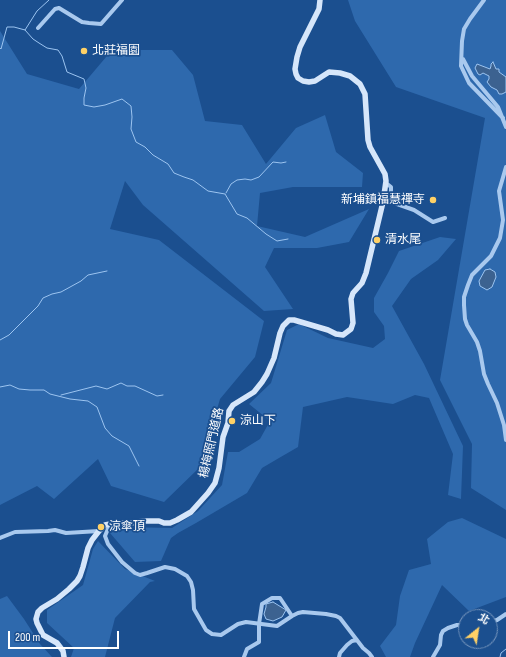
<!DOCTYPE html>
<meta charset="utf-8">
<style>
body{margin:0}
#map{position:relative;width:506px;height:657px;overflow:hidden;background:#1b4f8f;font-family:"Sofia Sans Condensed","Noto Sans TC",sans-serif}
canvas{display:block}
.north{position:absolute;left:458px;top:609px;width:40px;height:40px;box-sizing:border-box;background:#1b4f8f;border:1px solid #7695bc;border-radius:50%;rotate:30deg;font-size:11px;font-weight:700;line-height:16px;text-align:center;color:#fff}
.north::after{content:'';display:block;margin:auto;width:14px;height:18px;background:#ffd166;clip-path:polygon(50% 0,100% 100%,50% 72%,0 100%)}
.scale{position:absolute;left:8px;top:631px;width:111px;height:18px;box-sizing:border-box;border:2px solid #fff;border-top:0;padding-left:5px;font-size:12px;line-height:14px;white-space:nowrap;color:#fff;-webkit-text-stroke:3px #1b4f8f;paint-order:stroke}
</style>
<div id="map">
<canvas width="506" height="657"></canvas>
<div class="north">北</div>
<div class="scale">200 m</div>
</div>
<script>
const context = document.querySelector('canvas').getContext('2d');
context.lineJoin = 'round';
function paint(path, color) { context.fillStyle = color; context.fill(path, 'evenodd'); }
const shape = rows => new Path2D(rows.map(r => 'M' + r).join(''));
function stroke(path, color, width, dash) { context.strokeStyle = color; context.lineWidth = width; context.lineCap = dash ? 'butt' : 'round'; context.setLineDash(dash || []); context.stroke(path); }
function write(font, color, halo, rows, align = 'center') {
  context.font = font + ' "Sofia Sans Condensed","Noto Sans TC",sans-serif'; context.lineWidth = 3.5; context.setLineDash([]); context.textBaseline = 'middle'; context.strokeStyle = halo; context.fillStyle = color; for (const [text, x, y, turn = 0] of rows) {
    context.save(); context.translate(x, y); context.rotate((+turn || 0) * Math.PI / 180); context.textAlign = isNaN(turn) ? turn : align; if (halo) context.strokeText(text, 0, 0); context.fillText(text, 0, 0); context.restore();
  }
}
const green = shape([
 [348,0,506,0,506,510,471,488,472,444,440,380,485,118,396,87,355,21],
 [0,31,27,74,79,89,112,50,172,50,193,75,205,121,242,125,266,164,296,128,325,115,336,152,363,173,362,187,293,187,260,193,257,226,305,237,369,209,349,242,317,248,274,248,265,267,293,309,264,311,143,205,125,181,110,229,159,240,264,321,255,357,220,399,200,467,164,502,111,486,98,459,54,499,37,486,0,505],
 [440,237,456,239,438,260,411,279,392,306,424,364,463,446,461,499,448,495,453,454,429,398,415,395,393,404,347,397,303,407,298,447,279,458,262,468,247,493,196,523,178,533,171,538,161,561,135,562,110,533,124,527,172,528,198,511,222,485,228,452,239,452,260,439,270,421,249,404,271,383,287,330,299,324,328,338,373,348,385,339,384,326,374,312,374,298,388,273,399,251],
 [462,518,506,539,506,597,469,611,442,585,415,643,410,657,386,657,380,646,396,625,400,596,409,570,431,564,427,539,448,522],
 [98,541,125,569,155,581,150,582,115,618,105,657,71,657,74,648,47,623,47,610,83,585,93,549],
 [7,596,24,619,40,644,52,657,0,657,0,599]
]);
const water = shape([
 [493,62,496,69,499,69,499,72,506,77,506,92,502,94,499,94,497,90,491,87,487,82,489,79,489,76,483,73,480,75,478,74,475,68,477,64,490,69,491,66,491,64,493,62],
 [490,269,495,272,496,277,492,287,487,290,480,286,479,281,485,270,490,269],
 [273,602,286,610,282,617,273,621,266,619,264,614,266,607,266,604,273,602]
]);
const stream = shape([
 [25,30,33,39,39,43,47,48,58,50,62,56,67,72,84,79,86,88,84,98,84,105,94,107,105,105,122,99,131,106,132,117,131,129,136,142,145,147,153,155,168,164,174,173,184,177,193,180,208,191,225,194,237,214,247,218,266,234,277,241,288,239],
 [0,48,1,49,7,27,14,27,25,30,37,11,49,0],
 [226,193,231,184,237,180,245,179,251,180,259,177,273,162,281,163,286,162],
 [0,340,9,335,38,306,43,298,52,294,61,292,81,281,88,275,107,271],
 [0,387,10,385,19,389,30,390,44,390,50,394,70,399,88,401,97,407,105,428,112,436,129,446,139,466],
 [61,395,96,386,107,389,121,383,127,386,135,386,157,396,163,395],
 [500,657,501,653,506,649]
]);
const street = shape([
 [484,0,470,19,464,29,462,41,461,66,469,83,503,118],
 [38,28,55,9,59,8,82,22,89,23,101,24,122,0],
 [463,59,472,76,498,107,506,127],
 [506,167,499,191,503,220,500,238,491,256,472,275,468,285,464,297,464,305,465,319,467,325,477,342,480,351,484,374,488,384,497,403,504,425,506,440],
 [386,183,391,187,391,196,393,200,397,204,414,210,433,222,445,218],
 [110,524,105,536,108,544,122,562,135,573,140,575,147,573,165,567,175,569,187,576,191,582,193,590,194,609,206,630,212,634,221,635,238,624,246,622,277,626,292,616,298,613,303,612,326,614,336,616,340,618,363,648,369,653,372,657],
 [0,538,15,532,48,531,55,530,66,533,99,531],
 [490,622,497,620,506,614],
 [244,657,247,649,259,642,259,624,262,604,272,598,280,598,292,616],
 [339,657,340,653,347,645,352,641,357,640],
 [433,657,440,645,441,635,443,631,448,628,457,625,466,625]
]);
const secondary = shape([
 [64,657,63,651,57,643,43,635,37,623,36,619,38,612,42,608,57,599,69,589,77,581,80,576,83,567,88,548,92,540,99,531,105,525,110,524,121,523,128,524,143,521,159,521,164,523,170,523,177,520,191,512,208,493,215,483,219,468,223,437,228,423,229,411,233,405,254,392,262,382,267,374,274,358,280,333,283,326,289,320,294,320,328,330,336,334,343,335,351,329,353,323,351,299,353,293,362,283,366,273,383,202,386,181,385,174,370,147,368,140,365,94,360,84,350,76,340,73,329,72,315,81,309,82,303,81,298,78,296,74,295,69,297,57,300,47,319,9,320,0]
]);
const markers = [
 [84,51,4,"#ffd166"],
 [433,200,4,"#ffd166"],
 [377,240,4,"#ffd166"],
 [232,421,4,"#ffd166"],
 [101,527,4,"#ffd166"]
];
const poiNames = [
 ["北莊福園",92,51],
 ["新埔鎮福慧禪寺",425,200,"right"],
 ["清水尾",385,240],
 ["涼山下",240,421],
 ["涼傘頂",109,527]
];
const streetNames = [
 ["楊梅照門道路",212,443,-77]
];
paint(green, '#2e69ad');
paint(water, '#3c6290');
stroke(water, '#9cc4f0', 1);
stroke(stream, '#9cc4f0', 1);
stroke(street, '#a9c9ee', 4);
stroke(secondary, '#d6e6fa', 5.5);
for (const [x, y, r, color] of markers) { const dot = new Path2D(); dot.arc(x, y, r, 0, 2 * Math.PI); context.fillStyle = color; context.fill(dot); stroke(dot, '#1b4f8f', 1.5); }
write('12px', '#fff', '#1b4f8f', poiNames, 'left');
write('12px', '#fff', '#1b4f8f', streetNames);
</script>
